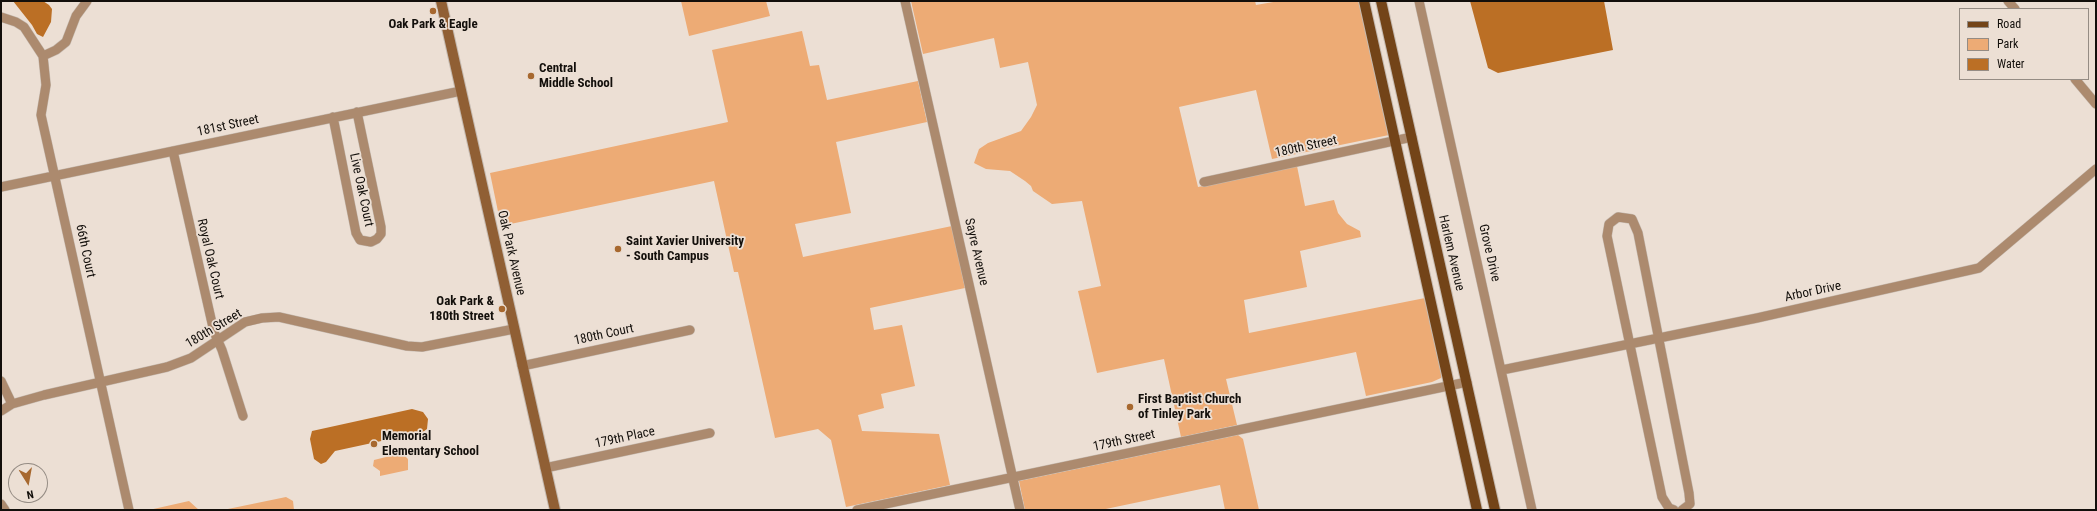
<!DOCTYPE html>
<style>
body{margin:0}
#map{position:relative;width:2097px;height:511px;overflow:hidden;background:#ecdfd4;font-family:"Roboto Condensed",sans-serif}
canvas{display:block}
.frame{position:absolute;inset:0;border:2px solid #130f0b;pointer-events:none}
.legend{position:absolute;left:1959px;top:8px;width:130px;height:72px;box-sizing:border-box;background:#ecdfd4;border:1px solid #958c84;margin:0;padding:5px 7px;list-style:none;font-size:12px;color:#130f0b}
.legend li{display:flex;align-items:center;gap:8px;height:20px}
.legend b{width:20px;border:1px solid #958c84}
.north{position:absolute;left:8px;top:463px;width:40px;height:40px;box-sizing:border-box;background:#ecdfd4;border:1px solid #958c84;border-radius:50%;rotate:169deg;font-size:11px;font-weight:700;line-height:16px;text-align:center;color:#130f0b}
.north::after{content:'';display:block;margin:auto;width:14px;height:18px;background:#a7682f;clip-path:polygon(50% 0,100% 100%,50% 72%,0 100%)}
</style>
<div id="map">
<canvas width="2097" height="511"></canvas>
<div class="frame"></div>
<ul class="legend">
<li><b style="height:5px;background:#734418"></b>Road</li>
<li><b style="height:11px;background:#edab75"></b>Park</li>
<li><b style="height:11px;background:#bb6f25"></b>Water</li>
</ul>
<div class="north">N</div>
</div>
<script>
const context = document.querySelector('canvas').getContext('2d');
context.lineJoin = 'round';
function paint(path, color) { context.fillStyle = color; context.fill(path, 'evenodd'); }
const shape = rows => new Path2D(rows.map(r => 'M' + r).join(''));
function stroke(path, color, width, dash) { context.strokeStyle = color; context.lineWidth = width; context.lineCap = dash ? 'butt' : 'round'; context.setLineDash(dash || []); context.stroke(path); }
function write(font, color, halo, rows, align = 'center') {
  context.font = font + ' "Roboto Condensed",sans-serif'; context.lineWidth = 3.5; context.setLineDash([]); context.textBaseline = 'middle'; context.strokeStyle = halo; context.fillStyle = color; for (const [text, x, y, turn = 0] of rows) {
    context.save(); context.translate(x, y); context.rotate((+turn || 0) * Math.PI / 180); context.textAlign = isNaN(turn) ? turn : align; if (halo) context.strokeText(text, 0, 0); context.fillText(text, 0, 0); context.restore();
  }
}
const green = shape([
 [681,1,766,1,770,16,689,36],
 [911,1,1255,1,1256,5,1279,1,1359,1,1389,135,1272,159,1256,90,1179,107,1198,187,1297,166,1305,206,1334,200,1338,213,1347,224,1360,231,1361,237,1300,251,1307,287,1244,300,1249,333,1425,298,1443,372,1441,378,1432,382,1366,396,1356,352,1226,379,1237,425,1181,437,1164,359,1097,373,1078,291,1101,286,1082,201,1052,204,1033,191,1031,186,1025,181,1010,171,986,169,974,163,979,149,988,143,1021,131,1031,117,1037,105,1028,62,1000,68,994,38,923,54],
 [802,31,810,66,819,65,827,100,918,81,927,122,836,142,851,213,795,224,803,257,952,226,965,288,870,308,874,330,902,325,915,386,881,394,884,408,858,415,862,431,939,434,950,485,846,507,831,440,818,429,775,438,738,272,734,272,714,181,501,226,490,173,728,122,712,50],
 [1238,435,1243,439,1259,510,1225,510,1220,485,1101,510,1025,510,1019,481],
 [402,453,408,459,408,470,380,476,380,471,373,466,374,460],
 [286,497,293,501,294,510,223,510],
 [189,501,199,510,149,510]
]);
const water = shape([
 [13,1,43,1,49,5,52,9,51,22,43,37,37,34,32,25],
 [1470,1,1604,1,1613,50,1498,73,1488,68],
 [412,409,423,412,428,419,427,429,423,432,335,451,326,462,321,464,314,459,310,439,312,431]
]);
const street = shape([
 [905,1,1020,510],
 [1419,1,1532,510],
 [2008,1,2015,9],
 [1,17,16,22,24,27,43,56,46,85,41,115,129,510],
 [43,56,56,50,66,42,76,16,87,1],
 [2075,79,2096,104],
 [333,117,356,233,360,240,371,242,377,239,381,234,381,227,357,112],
 [173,151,214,332,222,350,243,416],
 [1204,182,1412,137],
 [1,187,461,91],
 [522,366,690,330],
 [1502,370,1757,318,1979,268,2096,169],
 [1,381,12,404],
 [1,411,12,404,44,395,167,367,191,358,245,322,262,318,279,317,407,346,422,347,514,329],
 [545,468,710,433],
 [1,504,5,510],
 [857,510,1467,382],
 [1674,510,1669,508,1662,497,1607,236,1609,224,1618,217,1632,219,1638,233,1689,493,1690,504,1682,510]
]);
const secondary = shape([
 [441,1,555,510]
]);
const primary = shape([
 [1364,1,1477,510],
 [1381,1,1495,510]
]);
const markers = [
 [433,11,4,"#a7682f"],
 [531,76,4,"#a7682f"],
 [618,249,4,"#a7682f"],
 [502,309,4,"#a7682f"],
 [1130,407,4,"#a7682f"],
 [374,444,4,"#a7682f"]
];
const poiNames = [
 ["Oak Park & Eagle",433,25,"center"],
 ["Central",539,69],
 ["Middle School",539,84],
 ["Saint Xavier University",626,242],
 ["- South Campus",626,257],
 ["Oak Park &",494,302,"right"],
 ["180th Street",494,317,"right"],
 ["First Baptist Church",1138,400],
 ["of Tinley Park",1138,415],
 ["Memorial",382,437],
 ["Elementary School",382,452]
];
const streetNames = [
 ["181st Street",228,126,-12],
 ["180th Street",1306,147,-12],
 ["Live Oak Court",361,190,78],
 ["66th Court",85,251,78],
 ["Sayre Avenue",976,252,77],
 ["Oak Park Avenue",511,253,77],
 ["Harlem Avenue",1451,253,77],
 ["Grove Drive",1489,253,77],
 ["Royal Oak Court",210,259,77],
 ["Arbor Drive",1813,292,-12],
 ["180th Street",214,329,-31],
 ["180th Court",604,335,-12],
 ["179th Place",625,438,-12],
 ["179th Street",1124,441,-12]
];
paint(green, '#edab75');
paint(water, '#bb6f25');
stroke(street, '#c5bab0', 10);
stroke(secondary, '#c5bab0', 12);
stroke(primary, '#c5bab0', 12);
stroke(street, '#ac8a6e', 9);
stroke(secondary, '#905f34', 10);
stroke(primary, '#734418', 10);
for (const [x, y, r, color] of markers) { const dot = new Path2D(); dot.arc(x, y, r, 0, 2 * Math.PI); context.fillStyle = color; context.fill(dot); stroke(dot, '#ecdfd4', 1.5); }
write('bold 13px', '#130f0b', '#ecdfd4', poiNames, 'left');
write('13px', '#130f0b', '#ecdfd4', streetNames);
</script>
